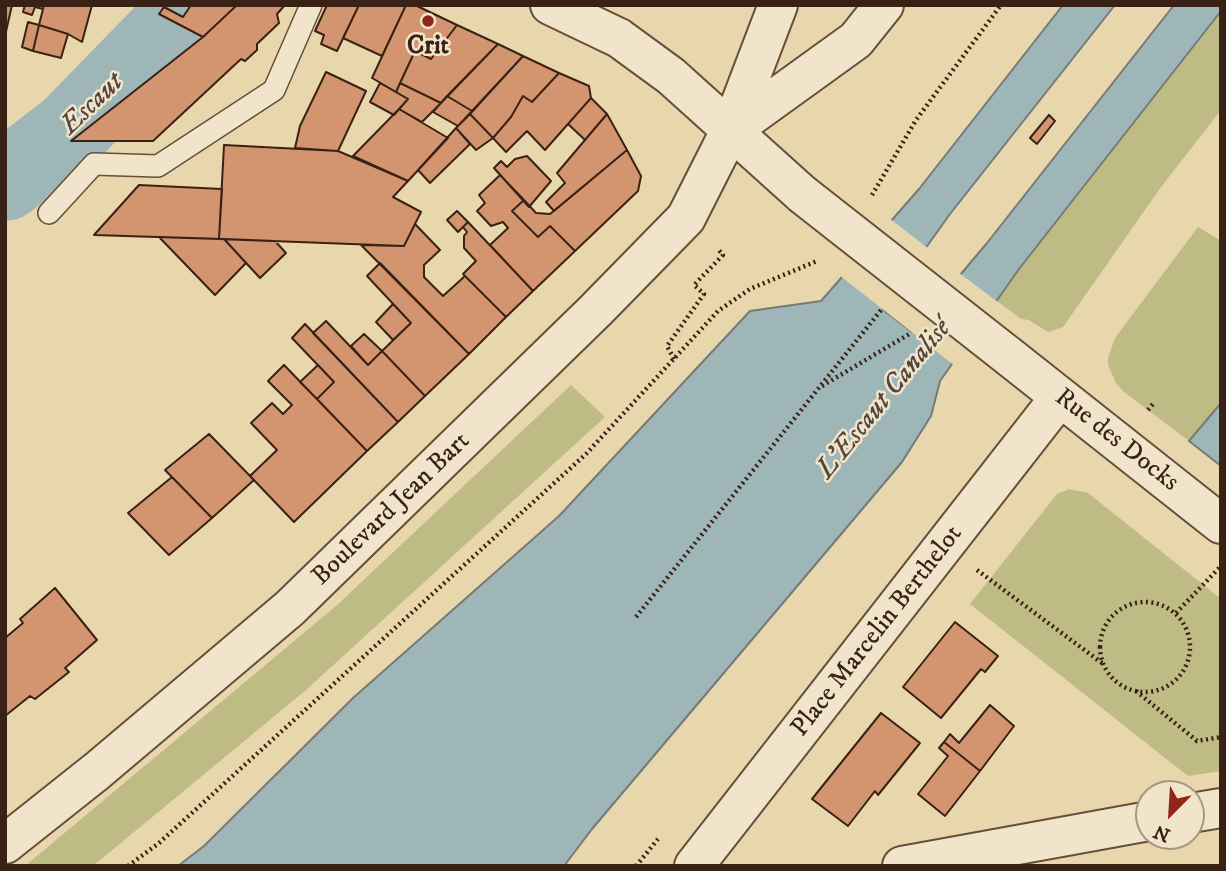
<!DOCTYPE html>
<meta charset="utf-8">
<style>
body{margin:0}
#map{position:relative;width:1226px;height:871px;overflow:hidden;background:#e8d6ad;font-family:"IM FELL DW Pica",serif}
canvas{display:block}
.frame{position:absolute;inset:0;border:7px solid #3a2115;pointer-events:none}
.north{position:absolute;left:1135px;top:780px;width:70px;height:70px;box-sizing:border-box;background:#f0e4ca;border:2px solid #a79682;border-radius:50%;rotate:204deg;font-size:19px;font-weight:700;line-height:28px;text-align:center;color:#3a2115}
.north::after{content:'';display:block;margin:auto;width:24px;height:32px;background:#8f2418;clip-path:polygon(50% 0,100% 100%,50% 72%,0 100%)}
</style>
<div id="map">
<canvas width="1226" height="871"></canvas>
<div class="frame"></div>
<div class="north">N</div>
</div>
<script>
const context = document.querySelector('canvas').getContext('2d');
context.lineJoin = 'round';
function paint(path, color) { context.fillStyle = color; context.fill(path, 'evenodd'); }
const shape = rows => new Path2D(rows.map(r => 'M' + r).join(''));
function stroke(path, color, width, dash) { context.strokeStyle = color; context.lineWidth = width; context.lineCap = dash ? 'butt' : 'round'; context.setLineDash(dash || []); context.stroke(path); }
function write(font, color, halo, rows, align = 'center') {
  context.font = font + ' "IM FELL DW Pica",serif'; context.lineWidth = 5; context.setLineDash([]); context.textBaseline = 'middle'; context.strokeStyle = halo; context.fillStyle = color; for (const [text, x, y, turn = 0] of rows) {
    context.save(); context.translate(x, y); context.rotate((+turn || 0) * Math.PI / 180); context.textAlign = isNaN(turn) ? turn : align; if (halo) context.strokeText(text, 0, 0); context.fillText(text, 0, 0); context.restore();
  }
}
const green = shape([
 [1221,11,1221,110,1161,187,1063,327,1048,332,1029,320,1021,319,997,301,1019,269],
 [1198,227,1221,241,1221,403,1189,441,1124,392,1116,383,1108,365,1108,358,1115,338],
 [571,385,605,417,306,690,93,866,25,866,336,606],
 [1069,489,1088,493,1221,599,1221,771,1188,776,970,604,1057,494]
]);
const water = shape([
 [1063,5,1115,5,950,214,882,309,912,332,987,243,1174,5,1221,5,1221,11,1019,269,940,381,931,416,902,462,592,829,564,866,178,866,204,846,353,698,559,516,750,311,821,301,919,189,1063,5],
 [1221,403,1221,466,1189,441,1221,403]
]);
const pier = shape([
 [889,218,929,249,886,308,911,328,958,272,999,303,955,366,839,275]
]);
const river = shape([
 [5,181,72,129,175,23]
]);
const building = shape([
 [5,5,12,5,5,36,5,5],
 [25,5,44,5,43,9,35,7,32,15,23,12,25,5],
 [44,5,92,5,82,42,68,34,39,25,44,5],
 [191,5,237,5,203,37,159,14,164,7,183,17,191,5],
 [237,5,285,5,277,14,279,23,257,44,257,50,245,61,241,59,153,141,71,141,203,37,237,5],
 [327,5,359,5,337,51,321,44,324,35,315,31,327,5],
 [359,5,406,5,382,56,343,38,359,5],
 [406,5,415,5,457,25,431,59,415,51,396,92,372,78,406,5],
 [28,22,39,25,33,51,22,47,28,22],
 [39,25,68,34,61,58,33,51,39,25],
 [457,25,498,44,441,103,400,83,415,51,431,59,457,25],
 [498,44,523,56,472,111,447,96,498,44],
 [523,56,559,73,532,102,523,96,511,117,493,138,470,114,523,56],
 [326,72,366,91,338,151,295,148,300,126,326,72],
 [559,73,589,86,591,98,545,150,527,131,506,152,493,138,511,117,523,96,532,102,559,73],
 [380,83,408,99,394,115,370,102,380,83],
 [400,83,441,103,422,122,399,109,408,99,396,92,400,83],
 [447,96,472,111,458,126,433,112,447,96],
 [591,98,607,114,585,140,568,124,591,98],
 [399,109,448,138,408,181,353,156,399,109],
 [470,114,493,138,476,150,456,128,470,114],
 [607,114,627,150,554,211,546,202,565,183,557,173,607,114],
 [1049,115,1055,121,1037,144,1030,138,1049,115],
 [456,128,470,144,430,183,418,170,456,128],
 [224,145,338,151,408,181,393,197,421,212,404,246,219,239,224,145],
 [627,150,641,176,638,191,575,251,550,226,538,237,512,211,524,200,536,213,550,214,627,150],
 [527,156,551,181,529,207,494,168,501,161,507,167,515,159,527,156],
 [500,175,524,200,512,211,538,237,550,226,575,251,533,291,490,245,508,228,503,222,491,226,477,211,485,203,479,195,500,175],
 [139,185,222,189,219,239,94,235,139,185],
 [457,211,468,222,458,232,447,220,457,211],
 [468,222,533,291,506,317,463,274,476,261,464,248,464,236,467,232,463,227,468,222],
 [415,224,440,250,424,265,424,277,443,296,465,276,506,317,469,354,361,245,404,246,415,224],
 [159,237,224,239,246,263,215,295,159,237],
 [224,239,275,241,286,253,260,278,224,239],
 [380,263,469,354,425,396,382,351,411,323,367,276,380,263],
 [393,304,411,323,393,340,376,322,393,304],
 [326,321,368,365,382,351,425,396,398,422,313,333,326,321],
 [305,324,398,422,367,451,317,399,334,382,292,338,305,324],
 [364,334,382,351,368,365,351,346,364,334],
 [284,365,367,451,294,522,250,476,277,450,251,423,272,403,283,414,292,405,268,381,284,365],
 [318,365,334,382,317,399,300,382,318,365],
 [209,434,254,480,212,518,165,470,209,434],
 [172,477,212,518,169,555,128,513,172,477],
 [55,588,97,640,65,668,69,672,35,699,30,696,5,716,5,638,23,623,20,619,55,588],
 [955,622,998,656,985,672,981,669,941,718,903,687,955,622],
 [990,705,1014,726,980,771,944,742,950,734,959,743,990,705],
 [881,713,920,743,878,795,875,791,848,826,812,799,881,713],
 [944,742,980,771,945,816,918,794,948,756,939,748,944,742]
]);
const path = shape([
 [872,195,916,120,1001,5],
 [674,359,667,346,704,294,694,285,723,255,717,248],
 [822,386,911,333],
 [1148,410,1153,404],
 [977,570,1102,663],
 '1100 647a45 45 0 1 1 90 0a45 45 0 1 1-90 0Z',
 [1176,613,1220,567],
 [636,617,881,310],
 [1136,691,1197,741,1221,737],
 [128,866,159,843,586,454,718,311,750,289,817,261],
 [636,866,658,839]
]);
const lane = shape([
 [49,213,94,164,158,166,274,90,311,5]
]);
const street = shape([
 [550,5,619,38,671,76,802,194],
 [730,131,856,40,884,5],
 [1011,358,1221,524],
 [1191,813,1221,808],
 [5,844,97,771,290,608,596,310,686,218,730,131,778,5],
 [694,866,1060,397],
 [902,866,1149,821]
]);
const streetBridge = shape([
 [802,194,1011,358]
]);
const markers = [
 [428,21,7,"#8f2418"]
];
const poiNames = [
 ["Crit",428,48]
];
const streetNames = [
 ["Rue des Docks",1116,441,38],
 ["Boulevard Jean Bart",392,510,-44],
 ["Place Marcelin Berthelot",878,632,-52]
];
const waterNames = [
 ["Escaut",93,105,-44],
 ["L'Escaut Canalisé",885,400,-51]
];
paint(green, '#bebb84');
paint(water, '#9eb6b7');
stroke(water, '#767a76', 2);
paint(pier, '#e8d6ad');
stroke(river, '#9eb6b7', 80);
paint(building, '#d3956f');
stroke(building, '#3a2115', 2);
stroke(lane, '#664e3b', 24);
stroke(street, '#664e3b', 42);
stroke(path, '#3a2115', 4.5, [2, 3.5]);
stroke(lane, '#f0e4ca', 21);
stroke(street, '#f0e4ca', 38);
stroke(streetBridge, '#664e3b', 42, []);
stroke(streetBridge, '#f0e4ca', 38);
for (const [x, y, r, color] of markers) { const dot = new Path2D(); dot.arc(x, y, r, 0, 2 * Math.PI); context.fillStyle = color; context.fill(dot); stroke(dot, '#f0e4ca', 2.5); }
write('bold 26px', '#3a2115', '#f0e4ca', poiNames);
write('26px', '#3a2115', '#f0e4ca', streetNames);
write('italic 28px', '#53463e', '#f0e4ca', waterNames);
</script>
